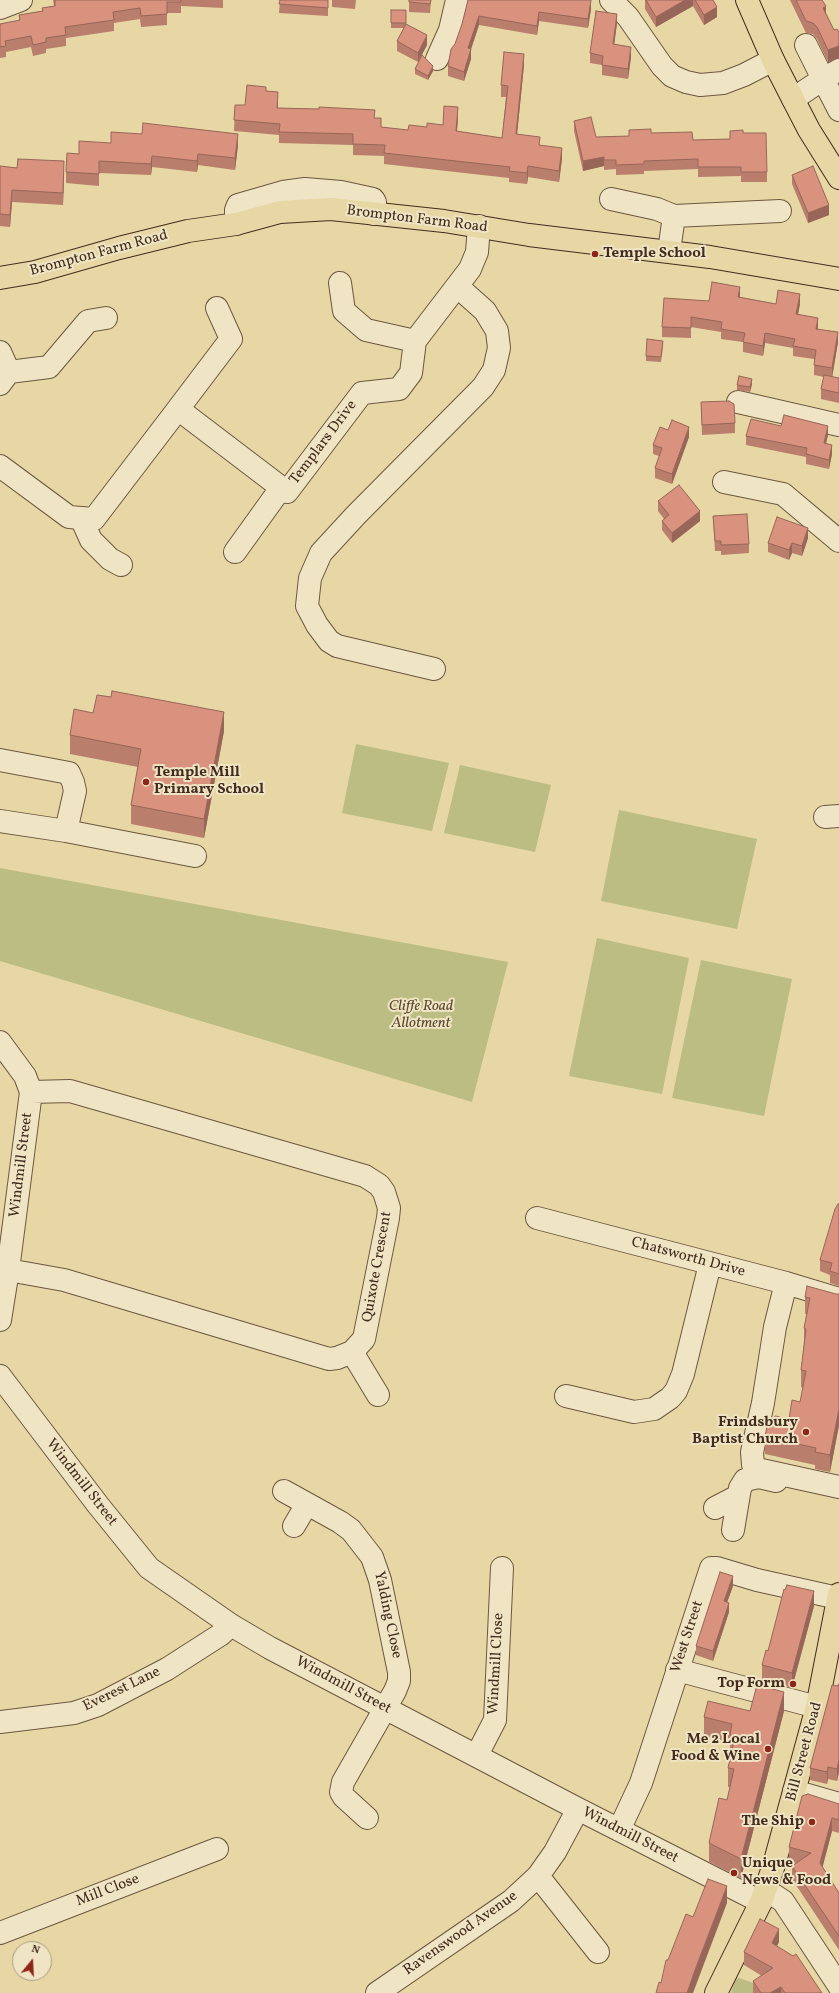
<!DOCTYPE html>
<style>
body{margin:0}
#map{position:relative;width:839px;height:1993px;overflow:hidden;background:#e6d7a4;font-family:Vollkorn,serif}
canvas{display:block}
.north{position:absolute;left:12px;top:1941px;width:40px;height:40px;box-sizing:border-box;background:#efe5c4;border:1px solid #aa9b82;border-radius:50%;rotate:18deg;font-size:11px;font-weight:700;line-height:16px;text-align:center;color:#432c1f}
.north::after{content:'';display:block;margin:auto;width:14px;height:18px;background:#8f2418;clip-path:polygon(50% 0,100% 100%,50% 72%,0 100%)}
</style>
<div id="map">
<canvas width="839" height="1993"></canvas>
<div class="north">N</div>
</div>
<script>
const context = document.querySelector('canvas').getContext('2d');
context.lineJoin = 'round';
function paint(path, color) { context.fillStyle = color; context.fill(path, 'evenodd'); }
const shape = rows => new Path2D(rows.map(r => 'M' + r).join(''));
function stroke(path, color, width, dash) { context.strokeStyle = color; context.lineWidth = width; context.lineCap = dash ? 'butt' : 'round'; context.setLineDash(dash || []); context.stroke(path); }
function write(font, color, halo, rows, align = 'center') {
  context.font = font + ' Vollkorn,serif'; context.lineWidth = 4; context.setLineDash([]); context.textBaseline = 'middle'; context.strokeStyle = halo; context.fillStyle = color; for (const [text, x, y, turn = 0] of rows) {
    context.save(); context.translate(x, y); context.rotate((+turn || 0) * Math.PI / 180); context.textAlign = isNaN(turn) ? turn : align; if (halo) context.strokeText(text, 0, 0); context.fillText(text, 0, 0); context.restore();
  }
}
const green = shape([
 [356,744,449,763,432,831,342,813],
 [460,765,551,785,535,852,444,833],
 [619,810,757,839,737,929,601,901],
 [0,868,508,962,472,1102,0,961],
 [597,938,689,958,662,1094,569,1076],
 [701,960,792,979,764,1116,672,1098],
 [736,1977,759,1985,758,1993,731,1993]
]);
const minor = shape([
 [611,0,628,17,662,66,672,76,686,82,700,85,723,83,744,75,773,60],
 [0,8,21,0],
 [806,45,823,79,839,70],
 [437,59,450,30,457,0],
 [793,99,823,79,839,110],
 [611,199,657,209,674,216],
 [236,224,236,210,238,205,283,192,305,189,341,192,373,199,375,202,374,214],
 [669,251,674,216,780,211],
 [340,283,344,311,366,330,415,341],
 [0,352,9,372],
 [0,384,9,372,49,367,88,321,106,318],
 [738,402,839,425],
 [178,409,231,339,217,308],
 [0,466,69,517,94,519,178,409,287,492,362,393,399,389,411,373,415,341,470,269,477,252,479,226],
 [724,482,783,494,839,541],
 [81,518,91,540,110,559,121,565],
 [235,552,281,488],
 [434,669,337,646,329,641,317,625,307,606,310,578,321,553,356,515,483,387,494,370,499,348,497,331,485,311,457,286],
 [0,760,69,773,73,782,75,791,66,831,0,821],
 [825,817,839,816],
 [66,831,195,856],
 [0,1042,25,1076,31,1092,8,1270,0,1320],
 [537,1218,786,1283,839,1299],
 [8,1270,64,1280,329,1359,337,1358,352,1352,364,1339,388,1218,389,1208,384,1192,379,1185,365,1176,70,1091,31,1092],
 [786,1283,775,1327,763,1403,752,1452,753,1465,757,1469,839,1487],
 [352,1352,378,1395],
 [0,1376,98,1505,149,1568,231,1625,270,1648,578,1809,761,1902],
 [566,1396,634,1412,654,1409,670,1398,676,1391,683,1374,710,1264],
 [284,1491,340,1522,351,1530,372,1557,380,1580,399,1672,399,1681,395,1691,343,1782,341,1792,344,1797,367,1818],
 [715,1508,738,1496],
 [294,1526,307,1504],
 [733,1530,740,1488,745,1480,759,1477,776,1481],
 [677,1670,817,1707],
 [0,1722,74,1713,98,1705,167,1669,220,1635,231,1625],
 [477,1755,495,1720,502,1568],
 [794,1791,839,1804],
 [619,1830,641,1783,711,1568,717,1568,757,1580,838,1598],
 [538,1876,598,1952],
 [766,1890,783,1901,839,1986],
 [0,1933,217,1849],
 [377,1993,511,1901,538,1876,555,1852,578,1809]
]);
const major = shape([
 [747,0,773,60,793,99,809,130,839,178],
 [0,278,35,272,119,248,188,231,236,224,280,212,331,209,444,221,529,235,710,257,839,279],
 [716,1993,761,1902,774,1865,817,1707,839,1594]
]);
const wall = shape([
 [53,0,223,0,223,8,181,6,181,13,167,13,167,25,141,27,140,19,114,23,114,31,66,38,66,46,46,49,46,53,33,56,31,47,6,52,6,57,0,58,0,24,19,21,19,15,42,11,42,8,54,6],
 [280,0,328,0,328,16,279,13],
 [332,0,356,0,355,9,332,7],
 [409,0,431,0,430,13,409,12],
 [468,0,591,9,588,28,539,21,537,35,479,25,471,49,471,59,464,81,448,76,448,66,455,44,462,24],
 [645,0,713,0,717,17,704,25,693,6,656,27,645,9],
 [790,0,822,0,826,13,834,30,839,32,839,58,828,62,817,39,813,34,806,33],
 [406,10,406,24,427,45,418,62,397,51,397,41,404,28,391,28,391,23],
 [617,23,614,44,631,57,628,79,602,75,602,65,590,63,590,53],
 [524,65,517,134,540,145,562,159,559,182,528,177,527,184,509,182,509,178,384,164,384,156,353,155,353,145,279,143,279,135,234,131,235,105,245,105,266,91,278,103,278,108,375,118,381,127,408,130,443,125,458,118,457,131,502,138,506,97,501,97,501,85],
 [415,69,433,71,428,80,415,74],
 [574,121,596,137,629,136,651,133,693,140,730,139,743,133,767,172,767,182,741,182,741,176,698,177,698,169,644,171,644,174,616,175,616,169,604,170,604,166,583,171,574,131],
 [111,143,238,145,235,170,198,165,197,172,152,167,151,175,99,173,99,186,66,183,66,172,79,154],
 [0,166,64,173,63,205,12,202,10,227,0,226],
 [792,175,829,215,808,223,792,184],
 [740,297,776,304,800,304,798,314,818,329,838,342,832,377,839,378,839,403,821,399,821,389,824,377,814,375,814,359,793,356,793,348,765,343,763,356,743,352,743,342,721,339,721,332,691,327,691,338,662,337,662,327,709,301],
 [663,346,661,362,646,361,646,356],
 [752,384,750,392,737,390,737,385],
 [701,402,735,423,735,433,702,435],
 [781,426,828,435,826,443,832,454,829,469,806,464,806,457,746,445,746,436],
 [668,430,689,437,672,484,655,478,655,468,659,456,653,454,653,445],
 [658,501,700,521,672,543,662,530,662,521,664,519,658,511],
 [713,516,749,544,749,553,721,555,721,551,715,551],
 [808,538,802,556,792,553,789,560,768,552,768,543],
 [93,713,224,731,204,838,131,824,131,805,138,767,70,754,70,735],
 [839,1204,839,1286,830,1283,830,1275,820,1271,820,1260],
 [836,1294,839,1294,839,1426,830,1472,815,1469,815,1465,765,1454,765,1437,774,1421,789,1419,800,1402,803,1388,801,1387,801,1370,804,1344,804,1328,807,1314,805,1314,805,1297],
 [733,1586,727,1602,729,1612,713,1661,696,1655,696,1646],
 [785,1590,814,1606,792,1688,762,1679,762,1665,768,1651],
 [839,1684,839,1772,837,1781,828,1779,827,1784,810,1780,810,1768],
 [750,1711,784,1711,741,1878,709,1862,709,1843,727,1800,730,1787,728,1787,728,1768,731,1754,730,1754,730,1742,704,1736,704,1717],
 [839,1804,839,1833,832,1831,822,1867,839,1893,839,1950,792,1879,792,1866,796,1863,789,1861,789,1847],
 [779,1942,777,1946,822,1993,753,1993,753,1981,762,1976,744,1965,744,1952]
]);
const shadedWall = shape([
 [591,0,591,9,588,28,588,19],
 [685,0,693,0,693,6,656,27,656,17],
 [826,6,826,18,823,8],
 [717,7,717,17,704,25,704,15],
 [539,12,539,21,537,35,537,26],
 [617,14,617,23,613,54,613,44],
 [479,16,479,25,468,58,468,48],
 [427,35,427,45,418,62,418,53],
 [839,46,839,58,828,62,828,50],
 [631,47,631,57,628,79,628,69],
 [471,49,471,59,464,81,464,72],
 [524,54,524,65,516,145,516,134],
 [433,66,433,71,428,80,428,76],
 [278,92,278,103,277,119,277,108],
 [458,107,458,118,456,142,456,131],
 [238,134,238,145,235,170,235,158],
 [562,148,562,159,559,182,559,171],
 [198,154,198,165,197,172,197,161],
 [152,156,152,167,151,175,151,164],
 [604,157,604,166,583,171,583,161],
 [64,161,64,173,63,205,63,193],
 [528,166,528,177,527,184,527,173],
 [12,190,12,202,10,227,10,215],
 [829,205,829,215,808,223,808,213],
 [740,287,740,296,738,307,738,297],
 [800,294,800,304,796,324,796,314],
 [818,318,818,328,816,339,816,329],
 [838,332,838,342,832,378,832,368],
 [765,333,765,343,763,356,763,346],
 [752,379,752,384,750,392,750,387],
 [828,426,828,435,824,452,824,443],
 [689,427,689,437,672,484,672,474],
 [832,445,832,454,829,469,829,460],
 [700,511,700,521,672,543,672,533],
 [808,528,808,538,802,556,802,546],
 [792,543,792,553,789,560,789,550],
 [224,712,224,731,204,838,204,819],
 [839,1409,839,1425,830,1472,830,1455],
 [733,1576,733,1586,724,1611,724,1601],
 [814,1591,814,1606,792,1688,792,1673],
 [729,1603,729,1612,713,1661,713,1651],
 [784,1692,784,1711,741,1878,741,1859],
 [839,1760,839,1772,837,1781,837,1769],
 [828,1767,828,1779,827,1784,827,1772],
 [832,1818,832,1831,820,1877,820,1863],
 [727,1886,727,1903,693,1993,687,1993,695,1970],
 [779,1929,779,1942,772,1956,772,1943],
 [781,1987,781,1993,770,1993]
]);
const building = shape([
 [55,0,181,0,181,2,167,2,167,14,141,16,140,8,113,12,114,20,65,27,66,35,46,38,46,42,33,45,31,36,5,41,6,46,0,47,0,24,20,20,19,15,43,11,42,8,55,6,55,0],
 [280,0,328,0,328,8,279,4,280,0],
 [409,0,431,0,430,4,409,2,409,0],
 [468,0,591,0,588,19,539,12,537,26,479,16,468,48,471,49,464,72,448,66,451,49,455,44,462,24,468,0],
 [646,0,685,0,656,17,646,0],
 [695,0,713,0,717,7,704,15,695,0],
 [796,0,822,0,826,6,823,8,834,30,837,29,839,32,839,46,828,50,817,27,813,23,806,21,796,0],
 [391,10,406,10,406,23,391,23,391,10],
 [596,11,617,14,613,44,631,47,628,69,602,65,603,56,590,53,596,11],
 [406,24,427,35,418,53,397,41,406,24],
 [504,52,524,54,516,134,540,137,539,145,562,148,559,171,528,166,527,173,509,171,510,167,384,153,385,145,353,144,353,134,279,132,280,124,234,120,235,105,245,105,247,85,266,87,266,91,278,92,277,108,319,109,319,107,375,110,374,118,381,118,381,127,408,130,409,125,427,127,427,123,443,125,444,106,458,107,456,131,502,138,508,86,501,85,504,52],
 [422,55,433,66,428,76,415,69,422,55],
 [591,117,596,137,629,136,629,130,651,129,651,133,692,132,693,140,730,139,730,131,743,130,743,133,766,133,767,172,741,172,741,167,698,167,698,159,644,161,644,164,616,165,616,160,604,160,604,157,583,161,574,121,591,117],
 [143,123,238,134,235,158,198,154,197,161,152,156,151,164,99,161,99,174,66,172,67,153,79,154,79,141,111,143,111,132,142,134,143,123],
 [18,159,64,161,63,193,12,190,10,215,0,214,0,166,17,168,18,159],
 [813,166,829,205,808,213,792,175,813,166],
 [712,282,740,287,738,297,776,304,778,290,800,294,796,314,818,318,816,329,838,332,832,368,814,365,816,350,793,346,795,339,765,333,763,346,743,342,745,333,721,329,722,322,691,317,691,328,662,327,664,298,709,301,712,282],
 [647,339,663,341,661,357,646,356,647,339],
 [824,375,839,378,839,393,821,389,824,375],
 [739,376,752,379,750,387,737,385,739,376],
 [729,401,734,404,735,423,702,425,701,402,729,401],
 [784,415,828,426,824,443,832,445,829,460,806,454,807,448,746,436,751,419,781,426,784,415],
 [672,420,689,427,672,474,655,468,662,448,653,445,660,427,668,430,672,420],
 [679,485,700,511,672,533,662,521,669,515,658,501,679,485],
 [747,514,749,544,721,545,721,541,715,541,713,516,747,514],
 [777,517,808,528,802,546,792,543,789,550,768,543,777,517],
 [112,691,224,712,204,819,131,805,141,749,70,735,74,709,93,713,97,695,111,697,112,691],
 [838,1204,839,1204,839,1274,830,1271,832,1263,820,1260,835,1209,838,1204],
 [807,1286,836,1294,839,1294,839,1409,830,1455,815,1452,816,1448,765,1437,768,1420,774,1421,775,1416,789,1419,792,1400,800,1402,806,1371,801,1370,806,1329,804,1328,810,1298,805,1297,807,1286],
 [720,1572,733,1576,724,1601,729,1603,713,1651,696,1646,720,1572],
 [787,1585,814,1591,792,1673,762,1665,766,1650,768,1651,784,1589,785,1590,787,1585],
 [839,1684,839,1760,837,1769,828,1767,827,1772,810,1768,832,1685,838,1686,839,1684],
 [757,1685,784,1692,741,1859,709,1843,719,1798,727,1800,734,1769,728,1768,735,1737,730,1735,732,1724,704,1717,708,1701,750,1711,757,1685],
 [808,1794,839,1804,839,1820,832,1818,820,1863,839,1893,839,1936,792,1866,811,1853,789,1847,802,1796,808,1794],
 [708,1879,727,1886,695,1970,687,1993,656,1993,659,1982,661,1983,666,1960,668,1960,686,1914,693,1917,708,1879],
 [760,1919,779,1929,772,1943,793,1956,796,1954,822,1993,785,1993,781,1987,770,1993,761,1993,753,1981,773,1968,744,1952,760,1919]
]);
const markers = [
 [595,254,4,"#8f2418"],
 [146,782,4,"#8f2418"],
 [806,1432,4,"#8f2418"],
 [793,1684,4,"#8f2418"],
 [768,1749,4,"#8f2418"],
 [812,1822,4,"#8f2418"],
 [734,1873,4,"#8f2418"]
];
const streetNames = [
 ["Brompton Farm Road",417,220,7],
 ["Brompton Farm Road",99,254,-15],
 ["Templars Drive",324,443,-53],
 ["Windmill Street",22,1165,-83],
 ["Chatsworth Drive",688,1258,15],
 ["Quixote Crescent",378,1267,-80],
 ["Windmill Street",81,1483,52],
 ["Yalding Close",387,1615,78],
 ["West Street",688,1637,-72],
 ["Windmill Close",497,1664,-87],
 ["Windmill Street",343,1686,28],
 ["Everest Lane",122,1690,-26],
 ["Bill Street Road",805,1752,-75],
 ["Windmill Street",630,1836,27],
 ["Mill Close",108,1891,-21],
 ["Ravenswood Avenue",461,1934,-35]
];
const poiNames = [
 ["Temple School",603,254,"left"],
 ["Temple Mill",154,773,"left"],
 ["Primary School",154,790,"left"],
 ["Frindsbury",798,1423],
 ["Baptist Church",798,1440],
 ["Top Form",785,1684],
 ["Me 2 Local",760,1740],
 ["Food & Wine",760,1757],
 ["The Ship",804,1822],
 ["Unique",742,1864,"left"],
 ["News & Food",742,1881,"left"]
];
const parkNames = [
 ["Cliffe Road",421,1007],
 ["Allotment",421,1024]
];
paint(green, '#bbbd82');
stroke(minor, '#6c5740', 24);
stroke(major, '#432c1f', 24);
stroke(minor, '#efe5c4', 22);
stroke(major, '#e6d7a4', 22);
paint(wall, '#ba7e6c');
paint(shadedWall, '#976658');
paint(building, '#d8927e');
stroke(building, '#976658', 1);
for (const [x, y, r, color] of markers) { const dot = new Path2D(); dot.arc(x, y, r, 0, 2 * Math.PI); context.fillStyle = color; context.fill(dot); stroke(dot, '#efe5c4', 1.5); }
write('15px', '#432c1f', '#efe5c4', streetNames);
write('bold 15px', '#432c1f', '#efe5c4', poiNames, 'right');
write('italic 15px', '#5b4933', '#efe5c4', parkNames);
</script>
